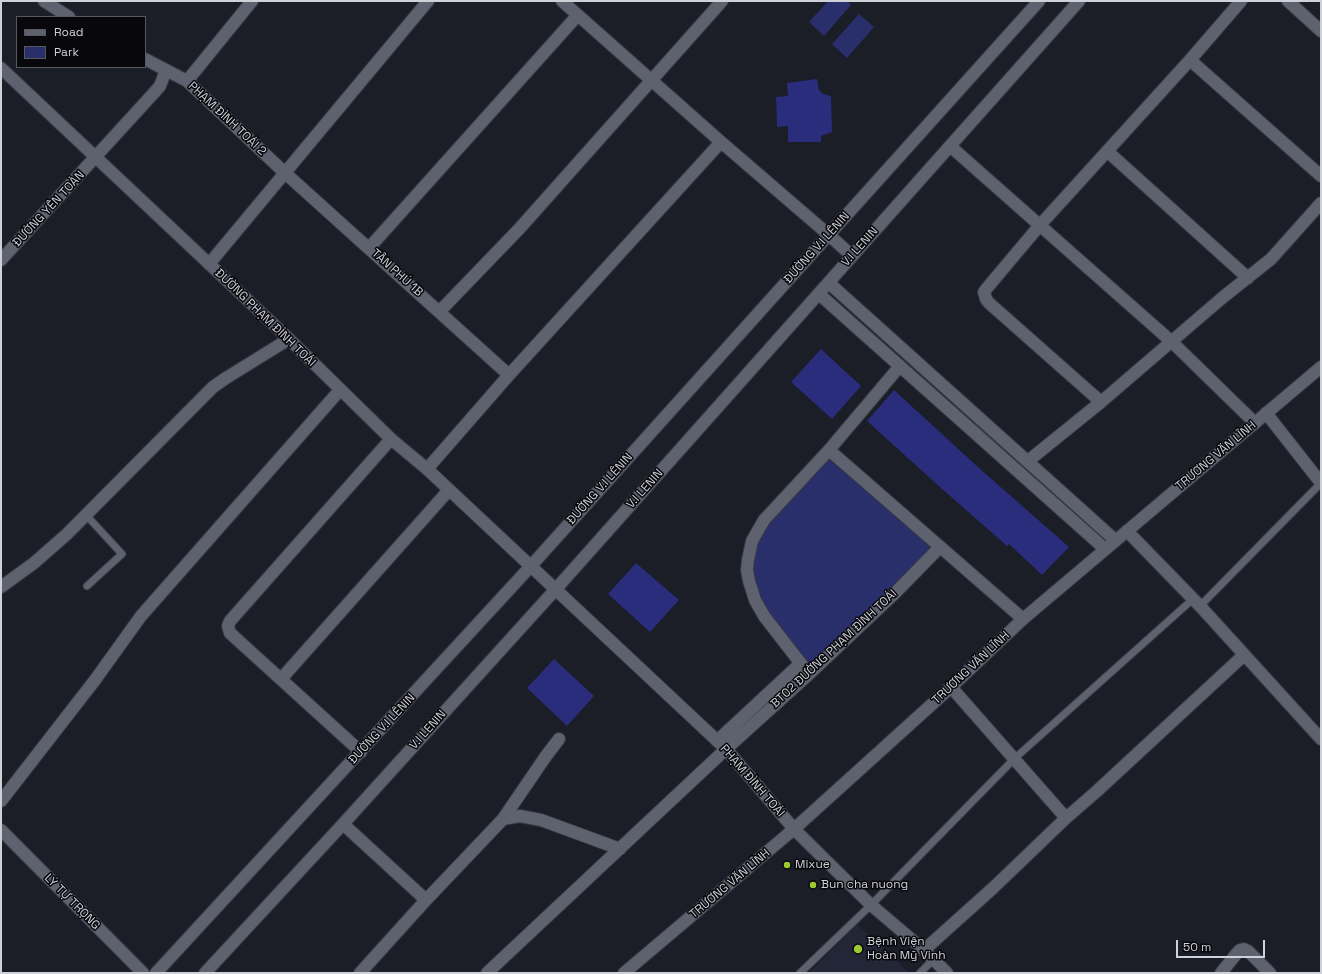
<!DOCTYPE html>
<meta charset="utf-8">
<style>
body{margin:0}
#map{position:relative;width:1322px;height:974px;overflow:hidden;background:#1b1d27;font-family:"Space Grotesk",sans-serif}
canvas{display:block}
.frame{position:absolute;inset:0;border:2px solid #cfd1d8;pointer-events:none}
.legend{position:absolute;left:16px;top:16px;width:130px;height:52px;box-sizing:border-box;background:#07070c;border:1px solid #57585e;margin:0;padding:5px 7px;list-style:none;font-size:12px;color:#cfd1d8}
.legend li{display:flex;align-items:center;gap:8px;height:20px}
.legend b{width:20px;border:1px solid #57585e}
.scale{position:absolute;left:1176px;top:940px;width:89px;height:18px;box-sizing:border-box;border:2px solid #cfd1d8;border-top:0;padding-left:5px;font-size:12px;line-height:14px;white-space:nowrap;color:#cfd1d8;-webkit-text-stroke:3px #07070c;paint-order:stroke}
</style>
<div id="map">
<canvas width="1322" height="974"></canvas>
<div class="frame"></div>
<ul class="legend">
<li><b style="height:5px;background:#5e616e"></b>Road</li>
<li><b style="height:11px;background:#292f6b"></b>Park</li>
</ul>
<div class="scale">50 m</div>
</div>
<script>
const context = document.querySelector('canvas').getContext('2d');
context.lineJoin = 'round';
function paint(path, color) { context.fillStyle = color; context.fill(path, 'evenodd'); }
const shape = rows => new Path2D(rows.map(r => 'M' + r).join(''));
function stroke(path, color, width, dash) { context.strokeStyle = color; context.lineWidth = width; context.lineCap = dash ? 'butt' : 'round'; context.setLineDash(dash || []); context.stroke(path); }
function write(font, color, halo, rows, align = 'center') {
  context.font = font + ' "Space Grotesk",sans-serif'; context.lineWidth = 3; context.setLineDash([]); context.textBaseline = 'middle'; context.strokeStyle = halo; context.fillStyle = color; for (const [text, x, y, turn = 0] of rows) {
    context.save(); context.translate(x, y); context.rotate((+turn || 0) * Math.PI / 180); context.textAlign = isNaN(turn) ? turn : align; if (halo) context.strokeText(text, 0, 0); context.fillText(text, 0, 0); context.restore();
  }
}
const built = shape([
 [857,924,909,973,809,973]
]);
const green = shape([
 [828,1,847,1,851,5,824,36,809,22],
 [859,14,874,27,847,58,832,44],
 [829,450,940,547,809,674,751,590,752,541]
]);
const building = shape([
 [817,79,819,90,823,94,831,96,832,132,821,136,821,142,788,142,788,126,777,127,776,97,788,96,787,83],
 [821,349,861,386,832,419,791,382],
 [894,390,979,468,1069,547,1042,575,1009,544,1007,546,941,488,867,421],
 [636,563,679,600,650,632,608,594],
 [554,659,594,696,567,726,527,688]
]);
const lane = shape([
 [86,515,122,554,87,586],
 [1200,606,1321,483],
 [800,973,871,905,1014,759,1193,599],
 [920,973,933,960]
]);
const street = shape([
 [44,1,69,17],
 [562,1,721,142,829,235],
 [1288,1,1321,31],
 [145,59,187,81,284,172,509,375],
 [1190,60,1321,176],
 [187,81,252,1],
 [950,146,1172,342,1255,423],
 [1107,151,1248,278],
 [369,248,577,16],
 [1,260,152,95,160,86,166,70],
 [209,264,428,1],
 [440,311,520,228,722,1],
 [1101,402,989,303,986,299,984,292,987,288,1040,225,1190,60,1241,1],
 [1266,413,1321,483],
 [829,450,1023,619],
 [1028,461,1101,402,1222,298,1271,259,1321,203],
 [427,469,509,375,721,142],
 [1127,531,1200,606,1321,739],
 [1,587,34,563,67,534,213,387,226,378,289,339],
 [809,674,764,616,755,600,749,581,747,570,748,560,752,541,764,520,829,450,900,366],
 [281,679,449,490],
 [951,687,1066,818],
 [717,741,801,663],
 [361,752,230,633,228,626,230,621,391,439],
 [1,801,95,680,141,616,340,390],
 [503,819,520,816,541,820,620,849],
 [343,824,426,900],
 [924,950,993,888,1066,818,1097,791,1244,655],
 [360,973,426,900,503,819,546,756,559,739],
 [487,973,726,749,809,674,893,595,940,547],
 [1221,973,1237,953,1240,950,1244,949,1248,951,1270,973]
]);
const secondary = shape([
 [1,68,289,339,391,439,427,469,726,749,794,829,871,905,924,950,947,973],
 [829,235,852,256],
 [829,283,1115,540],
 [819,294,1105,549],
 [1,830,143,973],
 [156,973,530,567,1039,1],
 [205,973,343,824,555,590,1079,1],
 [624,973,794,829,951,687,1023,619,1321,367]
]);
const markers = [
 [787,865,4,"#9dca31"],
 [813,885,4,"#9dca31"],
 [858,949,5,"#9dca31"]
];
const streetNames = [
 ["PHẠM ĐÌNH TOÁI 2",227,119,43],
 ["ĐƯỜNG YÊN TOÀN",49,209,-47],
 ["V.I LENIN",860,247,-48],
 ["ĐƯỜNG V.I LÊNIN",817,248,-48],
 ["TÂN PHÚ 1B",397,273,42],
 ["ĐƯỜNG PHẠM ĐÌNH TOÁI",265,318,44],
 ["TRƯƠNG VĂN LĨNH",1216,456,-40],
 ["ĐƯỜNG V.I LÊNIN",600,489,-48],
 ["V.I LENIN",645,489,-48],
 ["BT02 ĐƯỜNG PHẠM ĐÌNH TOÁI",834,649,-43],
 ["TRƯƠNG VĂN LĨNH",971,668,-43],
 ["ĐƯỜNG V.I LÊNIN",382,729,-47],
 ["V.I LENIN",428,730,-48],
 ["PHẠM ĐÌNH TOÁI",752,781,49],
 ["TRƯƠNG VĂN LĨNH",730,884,-40],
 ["LÝ TỰ TRỌNG",72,902,45]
];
const poiNames = [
 ["Mixue",795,865],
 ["Bun cha nuong",821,885],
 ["Bệnh Viện",867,942],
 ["Hoàn Mỹ Vinh",867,956]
];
paint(built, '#232636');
paint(green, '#292f6b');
paint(building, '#292d7b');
stroke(lane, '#363740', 9);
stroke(street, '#363740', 14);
stroke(secondary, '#363740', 14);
stroke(lane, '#5e616e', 7);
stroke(street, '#5e616e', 12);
stroke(secondary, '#5e616e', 12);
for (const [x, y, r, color] of markers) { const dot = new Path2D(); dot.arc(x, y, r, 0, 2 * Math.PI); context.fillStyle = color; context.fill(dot); stroke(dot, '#07070c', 1.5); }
write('12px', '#cfd1d8', '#07070c', streetNames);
write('12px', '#cfd1d8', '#07070c', poiNames, 'left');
</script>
